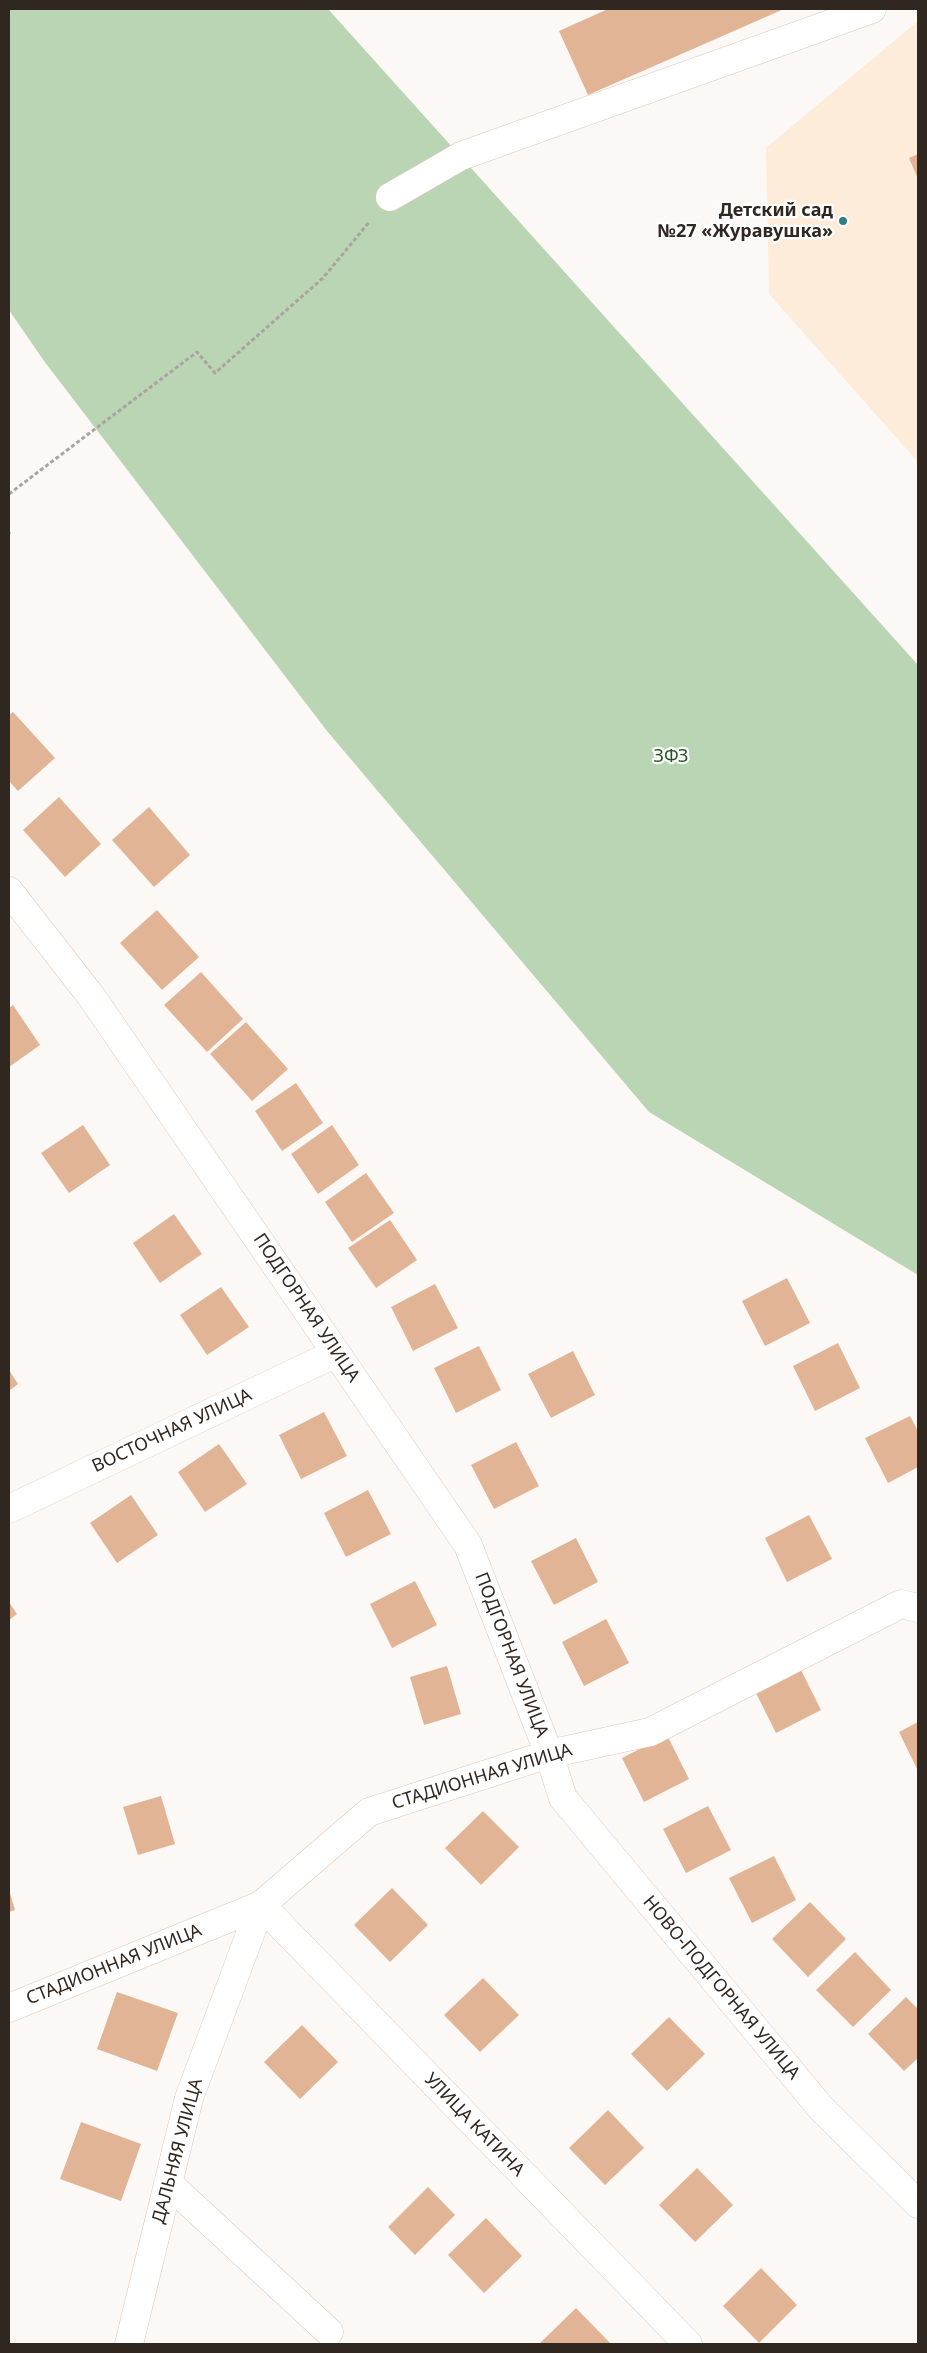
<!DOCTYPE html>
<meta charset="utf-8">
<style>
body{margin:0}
#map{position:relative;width:927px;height:2353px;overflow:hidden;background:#fcf8f5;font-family:"Noto Sans",sans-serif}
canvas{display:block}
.frame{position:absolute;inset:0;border:10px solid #302721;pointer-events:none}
</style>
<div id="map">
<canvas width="927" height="2353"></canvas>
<div class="frame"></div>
</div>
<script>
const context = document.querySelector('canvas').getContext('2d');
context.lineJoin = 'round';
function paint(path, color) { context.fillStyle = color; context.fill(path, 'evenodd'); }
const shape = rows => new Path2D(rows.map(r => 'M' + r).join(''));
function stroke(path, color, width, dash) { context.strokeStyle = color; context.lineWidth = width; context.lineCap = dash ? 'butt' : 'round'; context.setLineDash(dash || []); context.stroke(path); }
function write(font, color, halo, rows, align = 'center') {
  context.font = font + ' "Noto Sans",sans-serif'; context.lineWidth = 4.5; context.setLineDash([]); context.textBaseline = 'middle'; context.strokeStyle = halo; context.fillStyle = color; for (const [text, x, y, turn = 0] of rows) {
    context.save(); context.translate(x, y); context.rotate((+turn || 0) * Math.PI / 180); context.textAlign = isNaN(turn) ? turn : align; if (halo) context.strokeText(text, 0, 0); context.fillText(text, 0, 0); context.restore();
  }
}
const education = shape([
 [918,21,918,462,769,294,766,148]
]);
const green = shape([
 [9,9,328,9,918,665,918,1275,649,1112,327,731,44,361,9,310]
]);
const building = shape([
 [608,9,784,9,588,95,559,31],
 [918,154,918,179,909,158],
 [13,712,55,758,18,791,9,781,9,715],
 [59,797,101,844,65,877,23,830],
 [149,807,190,855,154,887,112,840],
 [157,910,199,957,162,990,120,943],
 [201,972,243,1019,207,1052,164,1005],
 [13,1005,40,1045,9,1067,9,1008],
 [246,1022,288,1069,252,1101,210,1054],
 [296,1083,323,1123,282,1151,255,1111],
 [83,1125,110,1165,69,1193,41,1153],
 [332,1125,359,1165,318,1194,291,1154],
 [366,1173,394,1213,352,1242,325,1202],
 [174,1214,202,1254,160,1283,133,1243],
 [390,1220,417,1260,376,1288,348,1248],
 [787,1278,810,1323,765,1346,742,1301],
 [435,1284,458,1328,413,1351,391,1307],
 [221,1287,249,1327,207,1355,180,1315],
 [838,1343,860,1388,815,1411,793,1366],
 [479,1346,501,1390,456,1413,434,1368],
 [573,1351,595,1395,551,1418,528,1374],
 [9,1370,18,1384,9,1391],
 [324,1412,347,1456,301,1479,279,1435],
 [910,1416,918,1431,918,1467,888,1483,865,1438],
 [516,1442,539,1486,494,1509,471,1465],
 [219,1444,247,1484,205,1512,178,1472],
 [368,1490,391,1534,346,1557,324,1513],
 [131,1495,158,1535,117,1563,90,1523],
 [809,1515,832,1559,787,1582,765,1538],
 [576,1538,598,1582,554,1605,531,1561],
 [415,1581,437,1625,392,1648,370,1604],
 [9,1602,17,1614,9,1620],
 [606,1619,629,1663,584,1686,562,1642],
 [447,1666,461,1714,424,1725,410,1677],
 [799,1666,821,1710,776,1733,754,1689],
 [918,1722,918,1771,899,1732],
 [667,1735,689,1779,644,1802,622,1758],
 [161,1796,175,1844,138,1855,123,1807],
 [708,1806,731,1850,686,1873,663,1829],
 [483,1811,519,1847,481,1885,445,1848],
 [774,1856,796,1900,752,1923,729,1878],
 [392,1888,428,1925,390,1962,354,1925],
 [9,1890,15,1910,9,1912],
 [810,1902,846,1939,808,1977,772,1939],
 [855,1952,891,1990,853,2027,816,1990],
 [483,1978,519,2015,480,2052,444,2015],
 [117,1992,178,2013,157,2071,97,2049],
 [906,1997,918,2009,918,2058,904,2071,868,2034],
 [669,2017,705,2054,667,2091,631,2054],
 [302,2025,338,2062,300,2099,264,2062],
 [608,2110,644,2148,605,2185,569,2148],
 [81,2122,141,2144,121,2201,60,2179],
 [697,2168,733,2205,695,2242,659,2205],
 [428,2187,455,2215,415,2255,388,2227],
 [486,2218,522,2256,484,2293,448,2255],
 [761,2268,797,2305,759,2343,723,2306],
 [576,2308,611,2344,539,2344]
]);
const path = shape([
 [9,494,197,352,215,373,323,278,370,221],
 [9,532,9,534]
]);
const minor = shape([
 [390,197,461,156,872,9],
 [9,891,91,996,468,1545,549,1754,563,1798,821,2108,918,2204],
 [9,1509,336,1353],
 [9,2008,261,1905,369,1812,549,1754,650,1732,901,1604,918,1608],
 [168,2183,329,2332],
 [129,2344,189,2098,261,1905,688,2344]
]);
const markers = [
 [843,221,5,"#357d84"]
];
const poiNames = [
 ["Детский сад",833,211],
 ["№27 «Журавушка»",833,232]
];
const parkNames = [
 ["ЗФЗ",671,757]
];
const streetNames = [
 ["ПОДГОРНАЯ УЛИЦА",306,1308,56],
 ["ВОСТОЧНАЯ УЛИЦА",172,1431,-25],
 ["ПОДГОРНАЯ УЛИЦА",511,1655,69],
 ["СТАДИОННАЯ УЛИЦА",482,1777,-17],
 ["СТАДИОННАЯ УЛИЦА",114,1965,-22],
 ["НОВО-ПОДГОРНАЯ УЛИЦА",721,1988,50],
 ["УЛИЦА КАТИНА",474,2125,46],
 ["ДАЛЬНЯЯ УЛИЦА",178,2151,-75]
];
paint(education, '#fdecda');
paint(green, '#b9d5b4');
paint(building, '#e1b495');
stroke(minor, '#dec8b9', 29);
stroke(path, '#aaa39f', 3, [4, 2.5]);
stroke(minor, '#fff', 28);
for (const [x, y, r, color] of markers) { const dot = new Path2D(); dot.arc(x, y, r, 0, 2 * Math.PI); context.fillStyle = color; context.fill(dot); stroke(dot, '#fff', 2); }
write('bold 18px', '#302721', '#fff', poiNames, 'right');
write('18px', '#26541f', '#fff', parkNames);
write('18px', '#302721', '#fff', streetNames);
</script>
